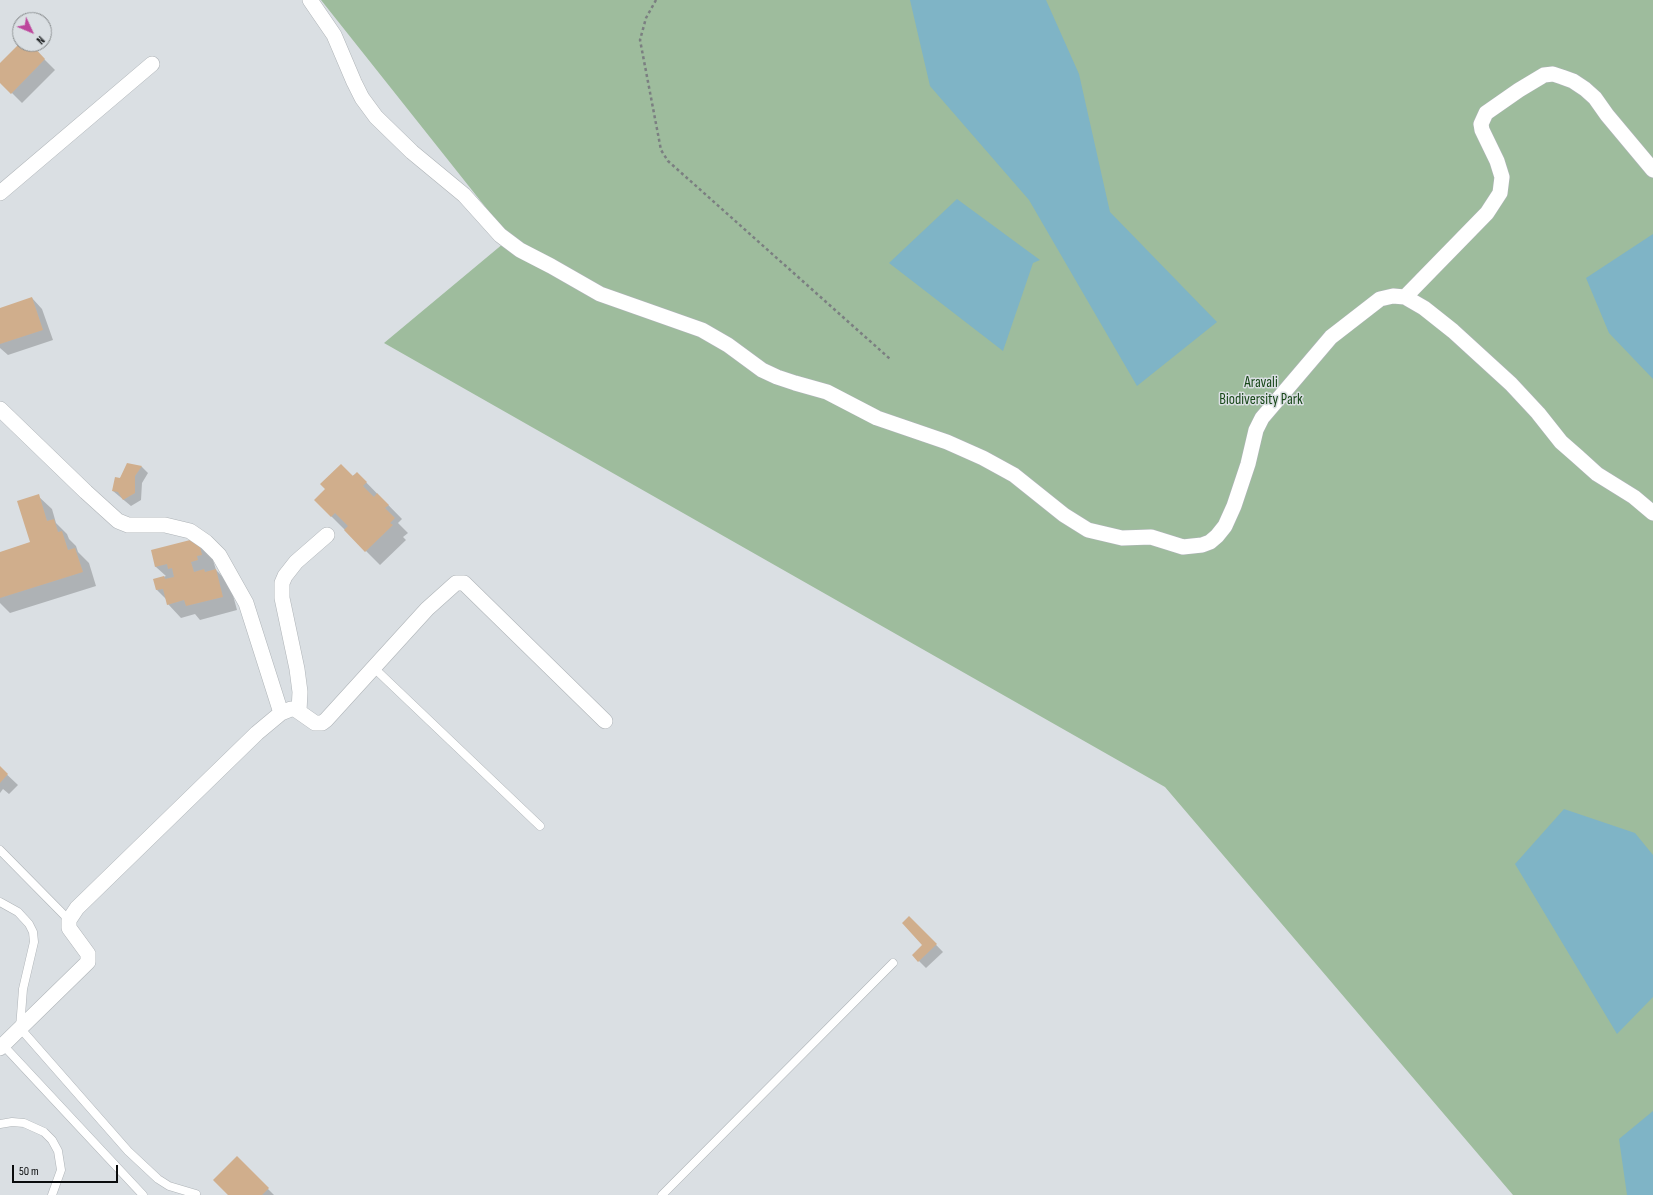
<!DOCTYPE html>
<style>
body{margin:0}
#map{position:relative;width:1653px;height:1195px;overflow:hidden;background:#dadfe3;font-family:"Sofia Sans Condensed",sans-serif}
canvas{display:block}
.north{position:absolute;left:12px;top:12px;width:40px;height:40px;box-sizing:border-box;background:#dadfe3;border:1px solid #878b8d;border-radius:50%;rotate:134deg;font-size:11px;font-weight:700;line-height:16px;text-align:center;color:#0a0c0d}
.north::after{content:'';display:block;margin:auto;width:14px;height:18px;background:#bd469c;clip-path:polygon(50% 0,100% 100%,50% 72%,0 100%)}
.scale{position:absolute;left:12px;top:1165px;width:106px;height:18px;box-sizing:border-box;border:2px solid #0a0c0d;border-top:0;padding-left:5px;font-size:12px;line-height:14px;white-space:nowrap;color:#0a0c0d;-webkit-text-stroke:3px #dadfe3;paint-order:stroke}
</style>
<div id="map">
<canvas width="1653" height="1195"></canvas>
<div class="north">N</div>
<div class="scale">50 m</div>
</div>
<script>
const context = document.querySelector('canvas').getContext('2d');
context.lineJoin = 'round';
function paint(path, color) { context.fillStyle = color; context.fill(path, 'evenodd'); }
const shape = rows => new Path2D(rows.map(r => 'M' + r).join(''));
function stroke(path, color, width, dash) { context.strokeStyle = color; context.lineWidth = width; context.lineCap = dash ? 'butt' : 'round'; context.setLineDash(dash || []); context.stroke(path); }
function write(font, color, halo, rows, align = 'center') {
  context.font = font + ' "Sofia Sans Condensed",sans-serif'; context.lineWidth = 3; context.setLineDash([]); context.textBaseline = 'middle'; context.strokeStyle = halo; context.fillStyle = color; for (const [text, x, y, turn = 0] of rows) {
    context.save(); context.translate(x, y); context.rotate((+turn || 0) * Math.PI / 180); context.textAlign = isNaN(turn) ? turn : align; if (halo) context.strokeText(text, 0, 0); context.fillText(text, 0, 0); context.restore();
  }
}
const green = shape([
 [321,0,1653,0,1653,1195,1513,1195,1165,787,384,343,510,238]
]);
const water = shape([
 [910,0,1046,0,1079,74,1110,212,1217,322,1137,386,1029,200,930,86],
 [957,199,1040,260,1033,263,1003,351,889,263],
 [1653,234,1653,379,1609,333,1586,278],
 [1564,809,1635,833,1653,855,1653,997,1617,1034,1515,864],
 [1653,1111,1653,1195,1627,1195,1619,1139]
]);
const shadow = shape([
 [29,44,55,70,22,103,0,81,0,64],
 [32,298,42,309,53,340,8,355,0,348,0,309],
 [128,464,142,467,148,473,142,483,141,500,131,506,113,491],
 [357,473,402,519,398,523,408,533,403,537,406,540,380,565,315,500],
 [38,496,52,509,56,523,67,534,69,539,76,546,78,552,89,563,96,586,10,613,0,603,0,553,31,543],
 [197,539,211,553,216,570,230,584,237,610,200,620,195,614,181,618,168,604,166,599,157,590,154,580,166,576,156,567,152,551],
 [0,768,18,785,9,794,3,789,0,793],
 [909,917,943,952,926,968,913,955,924,945],
 [237,1158,274,1195,229,1195]
]);
const building = shape([
 [20,43,31,44,45,59,11,94,0,83,0,63],
 [32,297,43,330,0,344,0,308],
 [127,463,142,466,135,476,135,493,123,500,118,492,112,491,115,477,120,478],
 [341,464,353,476,357,472,367,482,363,486,374,497,377,493,389,505,385,508,395,518,390,523,393,525,365,552,344,530,348,526,335,513,331,517,314,500,325,489,320,484],
 [39,494,47,521,54,519,58,532,62,531,68,550,75,548,83,572,0,598,0,552,30,542,17,501],
 [198,538,202,555,197,556,198,560,191,562,194,572,204,569,205,572,216,569,223,597,186,606,184,600,167,605,163,589,156,590,153,579,164,576,165,579,174,577,172,568,168,569,167,564,155,567,151,550],
 [0,766,8,774,0,783],
 [909,916,937,944,918,962,912,955,922,945,902,923],
 [237,1156,269,1188,262,1195,228,1195,213,1180]
]);
const path = shape([
 [656,0,646,18,640,40,661,150,668,161,890,359]
]);
const lane = shape([
 [373,667,540,826],
 [0,850,69,920],
 [0,902,18,912,29,924,33,932,34,942,23,989,20,1028,128,1151,158,1179,169,1186,196,1194],
 [3,1045,143,1195],
 [0,1124,12,1122,24,1123,44,1132,52,1140,58,1151,61,1170,52,1195],
 [662,1195,893,963]
]);
const street = shape([
 [310,0,334,35,354,82,362,98,376,117,412,152,464,195,500,235,520,250,551,266,600,294,702,330,728,345,762,370,777,377,795,383,827,392,877,418,947,442,983,458,1014,475,1064,515,1088,530,1122,538,1151,537,1183,547,1202,545,1210,542,1217,536,1225,526,1234,506,1248,464,1256,430,1262,418,1331,337,1380,299,1393,296,1405,297,1424,308,1453,331,1511,384,1538,413,1561,442,1577,456,1597,474,1634,497,1653,513],
 [0,193,152,64],
 [1405,297,1487,213,1500,193,1502,177,1497,161,1482,130,1481,124,1486,113,1519,90,1544,75,1553,74,1562,77,1573,81,1585,89,1595,98,1607,115,1653,170],
 [0,409,86,492,118,521,128,525,165,525,190,531,206,542,219,555,246,603,281,713],
 [299,711,300,692,297,669,282,598,282,583,285,576,296,562,327,535],
 [0,1048,88,962,88,954,69,928,69,920,77,908,257,733,281,713,291,709,295,709,315,723,322,723,326,720,427,609,456,583,464,583,467,586,605,721]
]);
const parkNames = [
 ["Aravali",1261,383],
 ["Biodiversity Park",1261,400]
];
paint(green, '#9ebc9d');
paint(water, '#7fb4c6');
paint(shadow, '#0003');
paint(building, '#d0ae8c');
stroke(lane, '#afb4b8', 9);
stroke(street, '#afb4b8', 16);
stroke(path, '#7b7f81', 2.5, [3, 3]);
stroke(lane, '#fff', 8);
stroke(street, '#fff', 15);
write('15px', '#184719', '#dadfe3', parkNames);
</script>
